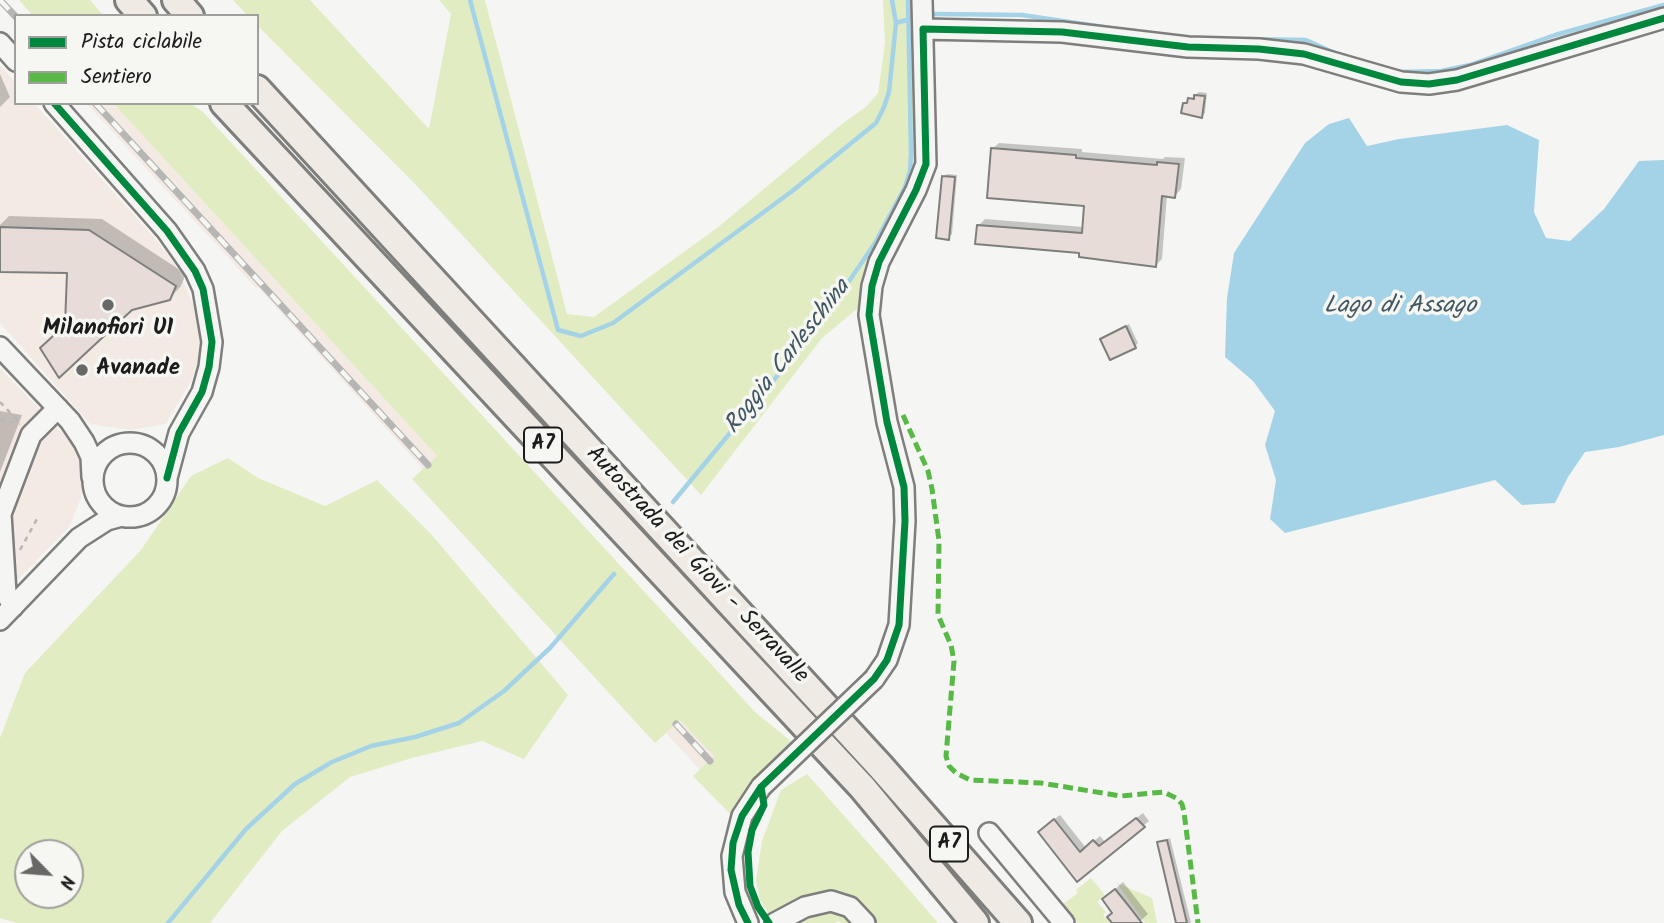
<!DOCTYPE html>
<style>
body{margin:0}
#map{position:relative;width:1664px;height:923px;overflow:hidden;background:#f5f5f3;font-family:Kalam,sans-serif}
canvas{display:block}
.legend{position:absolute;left:14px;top:14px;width:245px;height:91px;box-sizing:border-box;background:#f6f6f2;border:2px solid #9f9f9c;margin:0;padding:9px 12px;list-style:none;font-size:21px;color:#1c1c1c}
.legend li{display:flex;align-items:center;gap:14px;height:35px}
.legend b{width:35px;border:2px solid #9f9f9c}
.north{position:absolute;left:14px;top:839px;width:70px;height:70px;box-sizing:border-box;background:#f6f6f2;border:2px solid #9f9f9c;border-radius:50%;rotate:115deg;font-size:19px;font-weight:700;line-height:28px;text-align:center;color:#1c1c1c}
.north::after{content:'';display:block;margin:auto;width:24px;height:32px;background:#686867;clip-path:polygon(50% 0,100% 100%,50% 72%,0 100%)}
</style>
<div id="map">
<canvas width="1664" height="923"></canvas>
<ul class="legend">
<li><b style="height:9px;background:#00873e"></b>Pista ciclabile</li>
<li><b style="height:9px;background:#58b947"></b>Sentiero</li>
</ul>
<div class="north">N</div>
</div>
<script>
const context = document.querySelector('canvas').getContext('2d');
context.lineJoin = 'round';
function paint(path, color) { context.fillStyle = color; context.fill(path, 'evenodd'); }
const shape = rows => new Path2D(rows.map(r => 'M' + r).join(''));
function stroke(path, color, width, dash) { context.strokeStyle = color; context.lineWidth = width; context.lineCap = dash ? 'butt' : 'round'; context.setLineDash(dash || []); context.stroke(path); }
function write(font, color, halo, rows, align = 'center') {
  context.font = font + ' Kalam,sans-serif'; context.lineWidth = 7; context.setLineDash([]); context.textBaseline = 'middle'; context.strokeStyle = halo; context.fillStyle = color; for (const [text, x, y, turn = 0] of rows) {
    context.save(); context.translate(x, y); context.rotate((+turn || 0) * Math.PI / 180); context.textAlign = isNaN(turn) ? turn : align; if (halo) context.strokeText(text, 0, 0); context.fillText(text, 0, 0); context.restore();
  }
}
const built = shape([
 [0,65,16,83,16,103,34,103,158,242,177,267,197,314,201,351,191,381,166,424,130,430,90,424,0,323],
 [86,103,113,103,437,456,423,469,258,287,256,288],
 [0,368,73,444,82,465,81,497,70,526,0,598],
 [680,719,714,756,700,770,666,733]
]);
const green = shape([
 [19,0,90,0,104,16,33,16],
 [233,0,310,0,429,129,451,14,439,0,485,0,567,314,594,317,717,228,842,124,867,106,878,93,885,43,883,0,912,0,919,144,910,189,873,260,858,308,822,338,701,495,418,187,257,25,257,16,248,16],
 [113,103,190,103,203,112,755,712,792,742,746,791,732,816,693,776,714,756,680,720,655,743,412,479,437,456],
 [228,458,258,478,325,506,377,480,431,534,568,695,524,759,482,741,412,758,350,777,282,831,210,923,16,923,0,918,0,738,25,673,141,550,191,476],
 [28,853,70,853,70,895,28,895],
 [807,774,894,872,938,923,841,923,839,921,835,923,775,923,760,900,756,881,762,841,781,790],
 [1091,878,1105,895,1097,902,1106,912,1103,915,1110,923,1078,923,1062,905,1078,893,1076,890],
 [1117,883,1152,898,1157,923,1145,923]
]);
const water = shape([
 [1349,118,1367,146,1399,139,1507,125,1539,140,1534,212,1546,238,1570,241,1604,209,1639,161,1664,160,1664,435,1619,447,1585,452,1568,477,1555,503,1522,505,1495,480,1285,533,1270,519,1276,480,1265,445,1275,411,1253,381,1225,357,1227,298,1234,253,1305,143,1329,124]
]);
const shadow = shape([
 [0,74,10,97,0,107],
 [1199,92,1207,93,1205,113,1202,116,1184,104],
 [999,143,1082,149,1082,152,1163,159,1165,157,1185,158,1181,189,1175,196,1167,195,1162,259,1156,265,1081,251,978,226,985,219,1084,227,1086,204,992,149],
 [947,174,957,175,952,234,948,238,944,177],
 [9,216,102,219,186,274,181,286,169,299,66,325,69,271,0,270,0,225],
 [1129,324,1138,343,1135,346,1102,339],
 [0,411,22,415,0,472],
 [1143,813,1149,821,1077,879,1045,826,1060,815,1086,848,1100,836,1105,842],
 [1170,838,1191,923,1178,923,1159,842],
 [1123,882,1148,914,1138,923,1122,923,1112,892]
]);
const stream = shape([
 [470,0,558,330,581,336,613,323,791,192,876,123,884,107,889,92,896,23],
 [892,0,896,23,910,19],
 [935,14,1022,15,1124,30],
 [1247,39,1306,40,1337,54],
 [1398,72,1441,71,1470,65,1555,35,1664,5],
 [673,502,820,324,875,243,905,187,910,171,911,154,908,0],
 [168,923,246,829,295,784,332,762,371,746,415,737,459,723,504,691,550,648,614,574]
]);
const building = shape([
 [1194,95,1205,96,1202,118,1181,113,1183,103,1187,103,1188,98,1194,99,1194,95],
 [991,148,1076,155,1076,158,1157,165,1157,162,1179,164,1175,198,1162,196,1156,267,1079,257,1079,253,975,244,977,225,1082,233,1084,206,987,198,991,148],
 [942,176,955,177,949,240,936,238,942,176],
 [0,227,89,230,176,286,170,300,132,310,59,378,40,348,65,325,67,273,0,272,0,227],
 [1126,326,1136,348,1110,360,1100,339,1126,326],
 [1136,818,1145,827,1077,882,1038,832,1054,819,1080,852,1093,840,1099,846,1136,818],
 [1167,840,1187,923,1176,923,1157,842,1167,840],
 [1115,889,1128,905,1142,923,1112,923,1107,917,1112,913,1102,899,1115,889]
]);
const path = shape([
 [0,402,20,423],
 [0,419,20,424],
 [20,550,37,519]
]);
const minor = shape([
 [923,29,1062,32,1188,47,1259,49,1304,54,1401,82,1429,84,1457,80,1664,18],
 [0,43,16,61],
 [54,103,167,231,195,271,203,289,212,342,209,367,202,392,179,433,167,478],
 [0,347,70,421,84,442,91,457,92,477],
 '93 480a37 37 0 1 1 74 0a37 37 0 1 1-74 0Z',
 [13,607,6,593,1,514,31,435,58,408],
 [0,620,79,538,107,520,122,516],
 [874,679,887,660,899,625,905,521,904,487,887,422,869,315,872,286,879,262,916,190,926,164,922,0],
 [989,833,1064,923],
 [748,923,735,892,732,856,742,816,761,787],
 [775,923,805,907,831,901,850,907,865,923]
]);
const highway = shape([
 [129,0,143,16],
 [176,0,190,16],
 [257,89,880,766,1018,923],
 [224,103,862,787,975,923]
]);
const rail = shape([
 [0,0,16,17],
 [95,103,428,465],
 [676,724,710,761]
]);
const minorBridge = shape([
 [761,787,874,679]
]);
const quiet = shape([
 [903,415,928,471,932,489,939,541,938,615,951,645,954,661,946,756,949,766,956,773,970,780,1041,783,1121,796,1164,792,1176,798,1182,804,1184,812,1198,923]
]);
const cycleway = shape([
 [54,103,167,231,195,271,203,289,212,342,209,367,202,392,179,433,167,478],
 [761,787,764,805,752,830,748,852,750,886,758,907,769,923],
 [748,923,739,905,731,870,733,843,742,816,761,787,874,679,887,660,899,625,905,521,904,487,887,422,869,315,872,286,879,262,916,190,926,164,923,29,1062,32,1188,47,1259,49,1304,54,1401,82,1429,84,1457,80,1664,18]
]);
const markers = [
 [108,305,7,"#686867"],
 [82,370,7,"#686867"]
];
const shields = [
 [543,445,38],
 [949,844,38]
];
const shieldNames = [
 ["A7",543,445],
 ["A7",949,844]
];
const poiNames = [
 ["Milanofiori U1",108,330],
 ["Avanade",96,370,"left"]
];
const streetNames = [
 ["Autostrada dei Giovi - Serravalle",696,566,47]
];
const waterNames = [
 ["Lago di Assago",1400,308],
 ["Roggia Carleschina",789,358,-52]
];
paint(built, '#f3eae3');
paint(green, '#e2ecc2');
paint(water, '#a4d3e8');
paint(shadow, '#0003');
stroke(stream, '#a4d3e8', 4.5);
paint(building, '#e7dcd7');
stroke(building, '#7e7e7d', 2);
stroke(minor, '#7e7e7d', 24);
stroke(highway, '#7e7e7d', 32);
stroke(path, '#b6b6b5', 2.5, [5, 5]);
stroke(minor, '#f5f5f3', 19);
stroke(highway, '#efebe4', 26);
stroke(rail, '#b6b6b5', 7);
stroke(rail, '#f6f6f2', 4.5, [13]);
stroke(minorBridge, '#7e7e7d', 24, []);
stroke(minorBridge, '#f5f5f3', 19);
stroke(quiet, '#58b947', 5, [10, 5]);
stroke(cycleway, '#00873e', 7);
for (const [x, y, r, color] of markers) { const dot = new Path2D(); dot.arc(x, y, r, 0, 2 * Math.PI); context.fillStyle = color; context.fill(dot); stroke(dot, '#f6f6f2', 2.5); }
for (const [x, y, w] of shields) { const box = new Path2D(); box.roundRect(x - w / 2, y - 17.5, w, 35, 5); context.fillStyle = '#f6f6f2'; context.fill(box); stroke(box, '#1c1c1c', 2); }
write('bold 21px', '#1c1c1c', null, shieldNames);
write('bold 23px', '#1c1c1c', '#f6f6f2', poiNames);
write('23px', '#1c1c1c', '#f6f6f2', streetNames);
write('italic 24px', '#405762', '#f6f6f2', waterNames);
</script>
